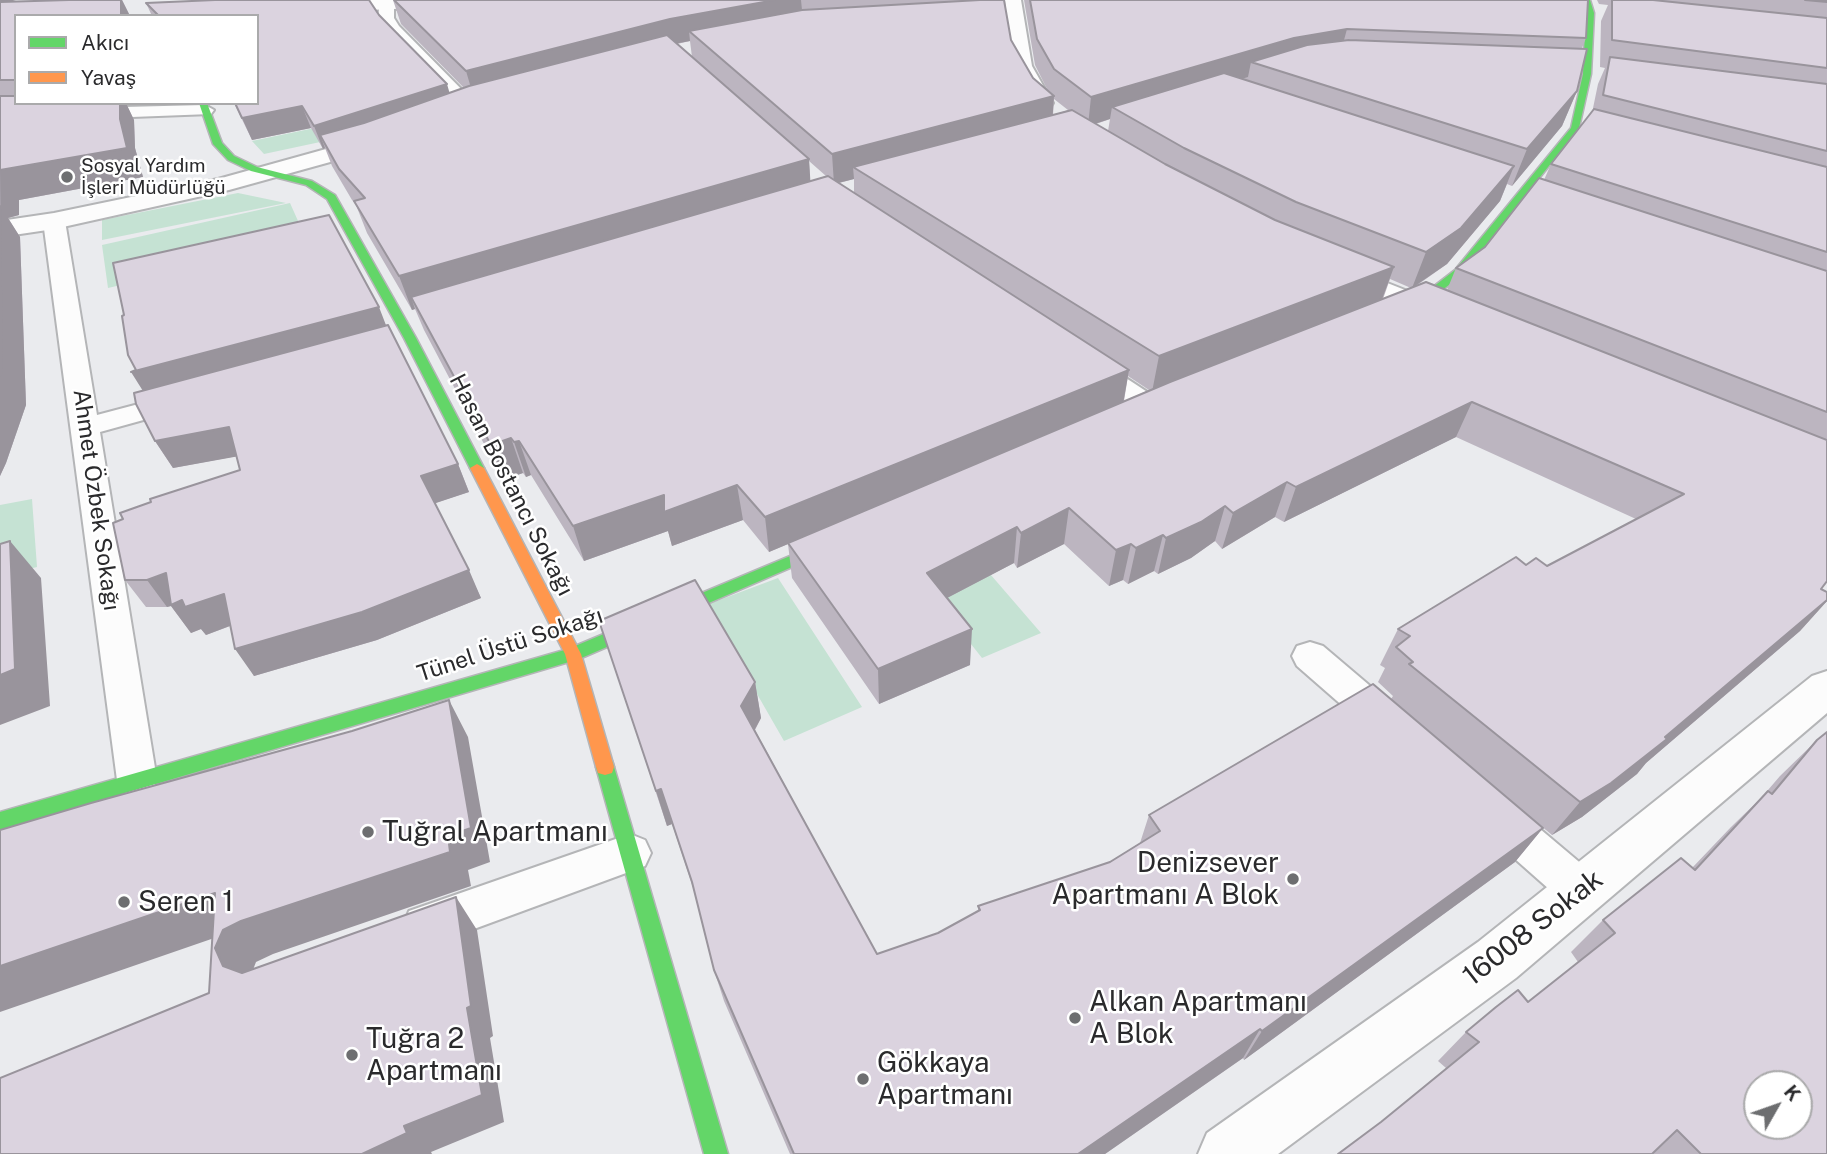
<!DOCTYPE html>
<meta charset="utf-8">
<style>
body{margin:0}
#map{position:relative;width:1827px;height:1154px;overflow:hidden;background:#eaebee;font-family:"Public Sans",sans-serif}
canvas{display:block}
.legend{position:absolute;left:14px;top:14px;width:245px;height:91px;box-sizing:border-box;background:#fff;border:2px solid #aaaaab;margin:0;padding:9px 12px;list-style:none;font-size:21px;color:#2a2a2c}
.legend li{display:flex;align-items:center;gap:14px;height:35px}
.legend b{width:35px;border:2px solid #aaaaab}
.north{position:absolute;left:1743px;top:1070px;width:70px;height:70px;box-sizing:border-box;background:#fff;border:2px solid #aaaaab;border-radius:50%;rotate:50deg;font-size:19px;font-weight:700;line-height:28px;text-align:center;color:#2a2a2c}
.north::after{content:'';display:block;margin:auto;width:24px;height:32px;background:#6d6e70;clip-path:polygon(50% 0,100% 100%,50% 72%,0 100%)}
</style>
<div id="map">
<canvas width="1827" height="1154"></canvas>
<ul class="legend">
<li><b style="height:9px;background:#63d668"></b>Akıcı</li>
<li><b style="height:9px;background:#ff974d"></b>Yavaş</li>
</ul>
<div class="north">K</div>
</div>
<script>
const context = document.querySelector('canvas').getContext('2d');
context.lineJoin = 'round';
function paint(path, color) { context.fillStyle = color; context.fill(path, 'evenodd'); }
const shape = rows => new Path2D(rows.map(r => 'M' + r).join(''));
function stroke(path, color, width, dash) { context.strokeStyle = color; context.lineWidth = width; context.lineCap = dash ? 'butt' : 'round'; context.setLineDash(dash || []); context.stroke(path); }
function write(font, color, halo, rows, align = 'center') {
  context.font = font + ' "Public Sans",sans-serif'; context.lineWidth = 5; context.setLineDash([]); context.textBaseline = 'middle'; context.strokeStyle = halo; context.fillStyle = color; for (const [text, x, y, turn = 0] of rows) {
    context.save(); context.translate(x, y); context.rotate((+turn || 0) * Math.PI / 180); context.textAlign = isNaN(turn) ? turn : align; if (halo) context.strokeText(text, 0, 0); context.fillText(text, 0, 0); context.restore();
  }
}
const green = shape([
 [334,124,339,138,264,154,252,141],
 [238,193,286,203,102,240,102,220],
 [290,203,307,241,108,288,102,245],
 [32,499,37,567,0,576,0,505],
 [940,516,1041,633,982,658,886,536],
 [778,578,862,707,784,741,706,605]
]);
const lane = shape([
 [380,0,394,0,394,18,399,26,476,104,479,108,476,112,464,112,387,32,378,18,380,0],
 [205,105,214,110,211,114,0,122,0,110,205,105],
 [54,214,62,216,65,221,97,415,184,392,194,394,198,400,194,406,100,432,157,780,151,792,137,797,123,792,117,780,43,221,46,216,54,214],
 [1088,357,1097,359,1161,401,1165,407,1161,413,1151,415,1141,413,1079,371,1075,365,1079,359,1088,357],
 [1310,642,1323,646,1402,713,1408,724,1402,735,1389,739,1376,735,1297,666,1292,656,1297,646,1310,642],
 [1494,797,1508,802,1597,877,1604,891,1597,905,1582,911,1567,905,1480,828,1474,815,1480,802,1494,797],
 [630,834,645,840,651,853,645,866,425,947,409,941,403,926,409,911,630,834]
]);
const street = shape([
 [366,0,496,0,488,5,322,12,313,7,322,2,366,0],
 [1005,0,1021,0,1032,66,1053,103,1050,107,1036,107,1012,66,1005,0],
 [380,134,388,136,391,141,388,146,229,190,54,229,0,237,0,221,54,213,218,179,380,134],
 [1337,263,1453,309,1457,315,1453,321,1443,324,1433,321,1327,277,1323,271,1327,265,1337,263],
 [1827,671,1827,713,1516,978,1278,1154,1198,1154,1207,1133,1478,942,1812,676,1827,671]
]);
const fast = shape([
 [1584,0,1590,0,1594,13,1591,74,1579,128,1463,274,1441,291,1399,312,1391,312,1391,308,1433,287,1455,270,1571,128,1583,74,1586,13,1584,0],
 [199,103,207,103,222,143,234,156,257,167,312,181,335,195,416,338,484,468,482,471,472,471,470,468,404,338,327,199,306,185,251,171,228,160,213,144,199,103],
 [838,536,843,537,846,541,843,545,579,659,0,830,0,812,568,649,838,536],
 [605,759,612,761,614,767,728,1154,704,1154,596,767,598,761,605,759]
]);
const slow = shape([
 [477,464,484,468,581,654,614,767,612,773,605,775,598,773,596,767,565,654,470,468,477,464]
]);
const wall = shape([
 [0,0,9,2,69,0,122,0,130,16,16,16,16,103,134,103,126,104,134,120,135,148,143,177,19,200,19,215,8,218,20,237,26,405,6,463,0,476],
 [393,0,1004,0,1011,40,1033,78,1048,91,1035,65,1024,0,1588,0,1586,38,1582,48,1577,91,1562,126,1512,186,1507,184,1500,201,1447,264,1416,286,1447,290,1456,268,1485,247,1544,180,1551,164,1592,113,1598,84,1605,68,1600,67,1601,21,1608,5,1599,4,1597,0,1827,0,1827,581,1821,589,1827,592,1827,601,1800,631,1646,763,1637,774,1582,817,1552,835,1492,785,1543,828,1515,862,1244,1060,1243,1058,1105,1154,790,1154,724,1001,714,970,695,894,672,824,667,826,599,621,755,682,761,718,755,730,877,954,938,933,978,911,978,906,1110,862,1140,843,1149,815,1391,699,1393,696,1378,682,1385,668,1380,665,1398,629,1526,565,1547,566,1636,519,1456,437,1284,522,1275,517,1222,549,1215,541,1191,558,1158,574,1154,571,1128,584,1123,580,1109,586,1064,544,1017,568,1014,563,947,598,970,665,879,704,792,578,788,544,769,552,743,520,672,546,668,531,584,561,531,475,526,477,523,473,503,480,424,330,415,309,412,310,367,233,356,205,352,200,332,166,325,148,323,149,311,128,252,140,234,103,257,103,257,16,152,16,146,3,374,8,379,15,450,93,464,88,401,24],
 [690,41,692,57,677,44],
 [1054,99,1068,110,1053,115],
 [1110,119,1108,131,1096,124],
 [809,161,826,176,810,181],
 [854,179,854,193,839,183],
 [1390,279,1411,288,1383,299],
 [1128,376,1149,390,1124,401],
 [386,325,458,464,469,492,435,503,481,598,377,640,254,676,230,626,206,635,201,629,191,633,171,606,167,607,146,607,125,580,123,519,151,502,240,470,237,456,173,468,155,441],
 [1817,740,1827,1154,1338,1154,1381,1122,1446,1068,1438,1061,1466,1032,1528,1002,1578,962,1571,952,1603,920,1692,868,1731,827,1762,797,1780,776]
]);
const shadedWall = shape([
 [0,0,16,0,0,5],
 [121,0,122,0,130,16,121,16],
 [775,0,801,0,803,20,689,31,690,41,674,44,474,98,466,71,670,19],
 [1347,29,1340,55,1251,62,1248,77,1125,114,1112,107,1110,119,1088,126,1091,97,1294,38],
 [447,84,453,105,320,135,325,148,323,149,314,126],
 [1577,91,1562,126,1512,186,1527,149],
 [1054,96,1052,125,853,167,854,179,834,184,832,154],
 [120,103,126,103,134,120,135,148,143,177,19,200,19,215,8,218,20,237,26,405,6,463,0,476,0,376,2,371,0,170,120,119],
 [302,106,311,128,252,140,242,118],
 [809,159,811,191,411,297,415,309,412,310,399,276],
 [1514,166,1500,201,1447,264,1412,288,1426,252],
 [1394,267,1381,302,1152,392,1159,356],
 [379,307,389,333,148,399,131,372],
 [1129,370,1123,404,769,552,765,517],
 [1472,402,1456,437,1284,522,1296,487],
 [229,427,245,455,173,468,155,441],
 [511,438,523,473,503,480,491,445],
 [519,441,531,475,526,477,514,442],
 [458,464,469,492,433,504,421,476],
 [1287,482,1275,517,1222,549,1233,513],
 [737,485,743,520,672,546,668,531,584,561,573,526,664,495],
 [1225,506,1215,541,1191,558,1158,574,1166,538],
 [1069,508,1064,544,1017,568,1021,533],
 [1017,527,1014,563,926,609,927,573],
 [1163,535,1154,571,1128,584,1136,548],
 [10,541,41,578,50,706,0,725,0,675],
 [1131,544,1123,580,1109,586,1116,550],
 [469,570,481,598,377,640,254,676,235,649],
 [166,573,224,594,243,621,206,635,201,629,191,633,171,606,167,607,147,580],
 [1827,600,1827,601,1800,631,1646,763,1637,774,1582,817,1552,835,1580,802,1665,737],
 [972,629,970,665,879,704,878,669],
 [755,682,761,718,748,742,741,706],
 [449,700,468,737,490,862,468,870,471,886,273,954,256,962,249,980,223,966,215,948,220,936,0,1012,0,966,215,893,448,836],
 [661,789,672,824,667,826,656,791],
 [1543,828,1515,862,1244,1060,1262,1031],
 [456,897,477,930,493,1036,490,1038,504,1122,431,1152,432,1154,362,1154,404,1126,467,1008],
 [1260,1029,1243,1058,1105,1154,1078,1154]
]);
const building = shape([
 [69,0,121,0,121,16,16,16,16,80,0,80,0,2,69,0],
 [215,0,369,0,379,15,447,84,314,126,302,106,242,118,235,103,257,103,257,16,159,16,146,3,215,0],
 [394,0,775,0,670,19,466,71,394,0],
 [980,0,1004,0,1011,40,1033,78,1054,96,832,154,689,31,802,10,980,0],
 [1030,0,1588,0,1586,38,1347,29,1294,38,1091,97,1054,69,1037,39,1030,0],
 [1612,0,1653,0,1827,18,1827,68,1612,40,1612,0],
 [1805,0,1827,0,1827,2,1805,0],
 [667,35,809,159,399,276,354,201,365,198,339,169,320,135,364,123,469,86,667,35],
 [1349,40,1587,49,1577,91,1527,149,1251,62,1307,45,1349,40],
 [1610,57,1827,84,1827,151,1603,95,1610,57],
 [1224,73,1514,166,1461,228,1426,252,1296,202,1184,148,1112,107,1224,73],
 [0,96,16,96,16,103,120,103,120,119,127,148,0,170,0,96],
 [1594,109,1827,167,1827,252,1551,164,1594,109],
 [1072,110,1165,164,1275,220,1394,267,1159,356,853,167,1072,110],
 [828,176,1129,370,765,517,737,485,664,512,664,495,573,526,519,441,514,442,511,438,491,445,411,297,828,176],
 [1539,178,1827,271,1827,412,1456,268,1485,247,1539,178],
 [0,206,2,371,0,376,0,206],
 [329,215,379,307,131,372,136,370,128,355,122,316,124,315,113,263,329,215],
 [1426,282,1827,440,1827,581,1821,589,1827,592,1827,600,1665,737,1667,739,1611,783,1580,802,1409,664,1413,662,1396,647,1410,636,1398,629,1516,557,1526,565,1536,558,1547,566,1684,494,1472,402,1296,487,1287,482,1233,513,1225,506,1201,522,1166,538,1163,535,1136,548,1131,544,1116,550,1069,508,1021,533,1017,527,927,573,972,629,878,669,788,543,1170,382,1426,282],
 [388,325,458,464,421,476,469,570,362,612,235,649,224,594,185,607,182,600,171,605,166,573,147,580,125,580,113,523,123,519,120,513,151,502,150,499,240,470,229,427,155,441,136,404,134,393,388,325],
 [10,541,15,669,0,675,0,544,10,541],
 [695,580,755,682,741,706,877,954,938,933,980,910,978,906,1110,862,1160,831,1149,815,1373,684,1543,828,1262,1031,1260,1029,1078,1154,794,1154,714,970,692,882,661,789,656,791,599,621,695,580],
 [449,700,471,828,448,836,450,852,241,921,223,930,215,948,223,966,242,973,456,897,471,1006,467,1008,482,1095,404,1126,407,1133,362,1154,0,1154,0,1078,209,993,215,893,0,966,0,830,91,803,352,731,449,700],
 [1827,732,1827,1154,1701,1154,1677,1130,1652,1154,1338,1154,1381,1122,1479,1042,1466,1032,1496,1007,1518,990,1528,1002,1615,933,1603,920,1681,858,1695,870,1768,791,1772,794,1817,740,1827,732],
 [1757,1084,1799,1084,1799,1126,1757,1126,1757,1084]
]);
const markers = [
 [67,177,7,"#6d6e70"],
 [368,832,7,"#6d6e70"],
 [1293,879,7,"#6d6e70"],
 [124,902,7,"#6d6e70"],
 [1075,1018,7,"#6d6e70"],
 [352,1055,7,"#6d6e70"],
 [863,1079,7,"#6d6e70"]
];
const farPoinames = [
 ["Sosyal Yardım",81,166],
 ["İşleri Müdürlüğü",81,188]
];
const streetNames = [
 ["Hasan Bostancı Sokağı",511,485,63],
 ["Ahmet Özbek Sokağı",96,500,82],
 ["Tünel Üstü Sokağı",510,645,-18]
];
const nearPoinames = [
 ["Tuğral Apartmanı",382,832],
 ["Denizsever",1279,863,"right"],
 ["Apartmanı A Blok",1279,895,"right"],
 ["Seren 1",138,902],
 ["Alkan Apartmanı",1089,1002],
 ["A Blok",1089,1034],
 ["Tuğra 2",366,1039],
 ["Apartmanı",366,1071],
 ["Gökkaya",877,1063],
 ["Apartmanı",877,1095]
];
const nearStreetnames = [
 ["16008 Sokak",1533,928,-38]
];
paint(green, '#c5e2d3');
stroke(lane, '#b4b5b7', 4);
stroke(street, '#b4b5b7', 4);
stroke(fast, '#b4b5b7', 3);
stroke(slow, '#b4b5b7', 3);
paint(lane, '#fcfcfc');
paint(street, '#fcfcfc');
paint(fast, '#63d668');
paint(slow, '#ff974d');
paint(wall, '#bcb5c0');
paint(shadedWall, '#99949c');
paint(building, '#dbd3df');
stroke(building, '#99949c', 2);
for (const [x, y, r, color] of markers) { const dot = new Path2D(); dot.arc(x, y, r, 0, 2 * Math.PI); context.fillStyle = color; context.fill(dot); stroke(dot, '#fff', 2.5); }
write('19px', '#2a2a2c', '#fff', farPoinames, 'left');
write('23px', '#2a2a2c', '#fff', streetNames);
write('28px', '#2a2a2c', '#fff', nearPoinames, 'left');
write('28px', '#2a2a2c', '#fff', nearStreetnames);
</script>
